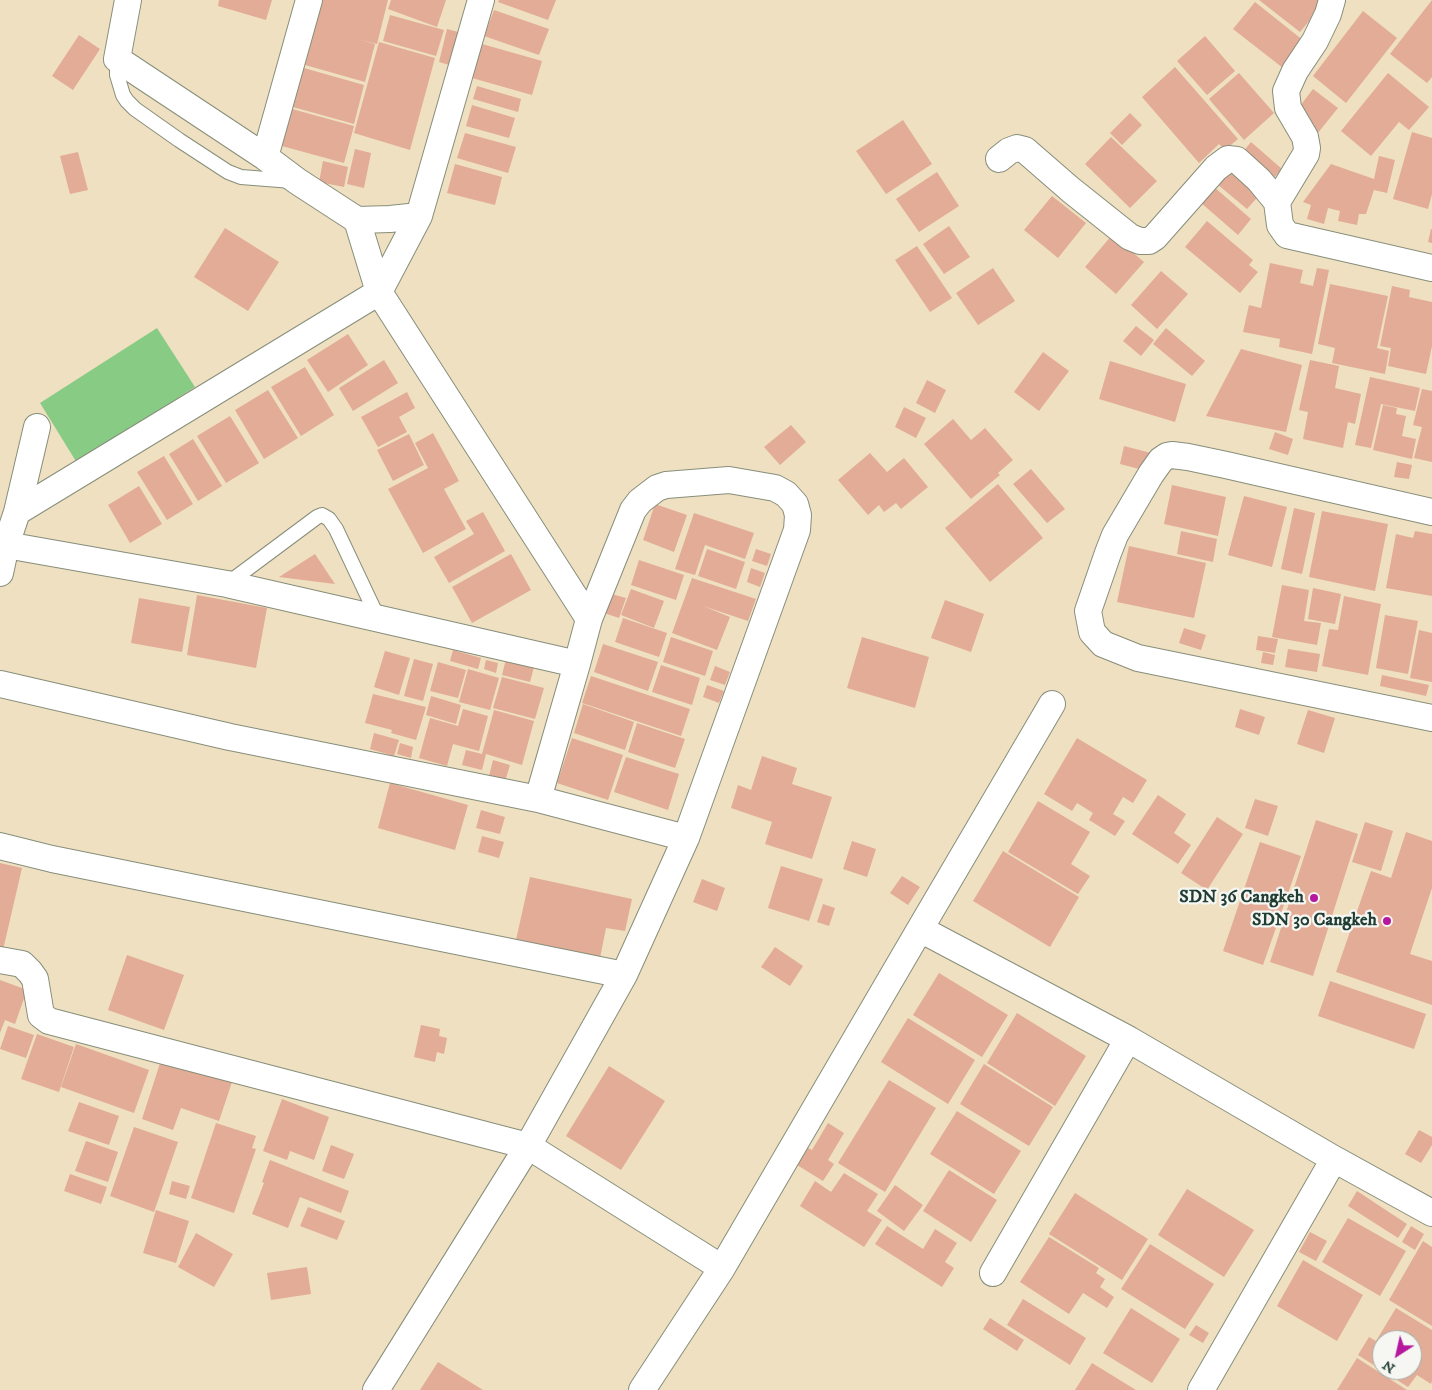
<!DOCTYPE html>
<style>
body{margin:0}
#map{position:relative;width:1432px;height:1390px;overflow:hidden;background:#efe0c1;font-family:"IM FELL DW Pica",serif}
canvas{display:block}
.north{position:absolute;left:1372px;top:1330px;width:50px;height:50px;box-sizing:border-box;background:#f6f6f2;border:1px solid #a0aca6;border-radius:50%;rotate:215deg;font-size:14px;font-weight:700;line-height:20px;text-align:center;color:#1f3d34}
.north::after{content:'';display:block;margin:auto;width:18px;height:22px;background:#b5179e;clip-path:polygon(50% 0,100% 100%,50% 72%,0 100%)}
</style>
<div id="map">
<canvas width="1432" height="1390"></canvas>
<div class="north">N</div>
</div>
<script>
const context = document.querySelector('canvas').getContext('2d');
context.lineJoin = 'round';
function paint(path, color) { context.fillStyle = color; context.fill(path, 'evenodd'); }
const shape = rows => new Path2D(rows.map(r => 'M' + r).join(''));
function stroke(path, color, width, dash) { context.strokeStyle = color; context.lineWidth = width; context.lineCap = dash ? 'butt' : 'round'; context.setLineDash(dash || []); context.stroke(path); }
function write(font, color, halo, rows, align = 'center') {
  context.font = font + ' "IM FELL DW Pica",serif'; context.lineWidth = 4.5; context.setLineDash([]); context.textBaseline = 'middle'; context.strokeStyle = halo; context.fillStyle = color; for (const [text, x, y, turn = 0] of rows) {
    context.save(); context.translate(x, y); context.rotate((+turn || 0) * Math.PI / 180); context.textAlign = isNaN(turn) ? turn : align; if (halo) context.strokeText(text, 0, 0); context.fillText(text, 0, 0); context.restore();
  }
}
const green = shape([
 [157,328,195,387,77,463,40,403]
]);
const building = shape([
 [219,0,272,0,266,20,218,6],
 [319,0,388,0,377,44,357,39,375,44,365,82,305,65,315,28],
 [391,0,446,0,437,27,388,9],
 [499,0,556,0,548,20,498,2],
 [1259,0,1321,0,1324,3,1300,32],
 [1432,0,1432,77,1427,83,1390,54],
 [1255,2,1304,41,1283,68,1233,29],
 [494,10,549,29,539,55,484,36],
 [1363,11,1397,38,1346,103,1313,76],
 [390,15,444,30,436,56,383,41],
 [447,29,462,33,453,66,439,62],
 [79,35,100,49,73,90,52,76],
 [1205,36,1235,71,1207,95,1177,61],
 [379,42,435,58,410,150,354,133],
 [482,44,542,61,532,95,472,78],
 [1175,67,1238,139,1225,150,1219,144,1199,163,1142,97],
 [304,68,364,85,354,124,293,107],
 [1239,73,1274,113,1244,140,1209,99],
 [1388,73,1429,107,1409,130,1399,122,1371,156,1341,131],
 [477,86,521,99,518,112,473,99],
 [1313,89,1338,108,1317,134,1293,115],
 [472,105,515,118,509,138,466,126],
 [292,109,354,126,344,163,282,146],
 [1130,113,1142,125,1122,145,1110,133],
 [903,120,932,164,886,194,856,151],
 [1412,132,1432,138,1432,194,1428,209,1393,199],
 [465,133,516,147,508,173,457,158],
 [1111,137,1157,181,1130,208,1085,164],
 [1251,142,1282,169,1271,181,1241,154],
 [355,149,371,153,364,188,347,184],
 [78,152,88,190,70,194,60,156],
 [1379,156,1395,160,1387,193,1374,190,1366,214,1359,214,1357,225,1338,221,1340,211,1328,208,1324,224,1307,219,1311,205,1303,202,1331,164,1374,179],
 [323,161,348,167,344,187,319,182],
 [455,164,502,177,495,205,447,193],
 [1234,165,1263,191,1247,209,1217,184],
 [937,172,959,206,919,232,896,199],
 [1214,187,1251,219,1238,235,1200,202],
 [1052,196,1086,223,1058,258,1024,230],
 [1207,221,1253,260,1249,265,1258,272,1240,293,1185,247],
 [949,226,970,257,944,274,923,244],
 [225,228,279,262,248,311,194,277],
 [1431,229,1432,229,1432,243,1428,242],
 [1112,235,1144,262,1116,294,1085,267],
 [917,246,952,298,930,312,895,260],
 [1270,263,1303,270,1300,283,1313,286,1317,268,1329,270,1312,354,1279,347,1280,339,1243,332,1249,305,1261,308],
 [993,268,1015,301,978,325,956,293],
 [1161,271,1188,294,1157,329,1131,305],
 [1330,284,1388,296,1377,348,1389,351,1385,374,1332,363,1335,348,1318,344],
 [1392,286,1410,290,1409,297,1432,302,1432,346,1426,374,1388,366,1391,348,1380,346],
 [1136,326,1154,340,1141,356,1123,341],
 [1166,328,1205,361,1192,376,1153,344],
 [348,334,368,365,328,392,307,360],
 [1241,349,1302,365,1286,432,1206,416],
 [1043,352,1069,371,1039,411,1014,392],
 [384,360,398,383,353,411,339,388],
 [1310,360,1339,366,1335,388,1361,394,1355,424,1348,422,1343,448,1303,439,1308,412,1299,410],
 [1110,361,1186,384,1175,422,1099,399],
 [305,367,334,415,301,436,271,387],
 [1370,377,1420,388,1415,411,1381,404,1371,448,1355,445],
 [927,380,946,390,935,413,916,403],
 [1422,389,1432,391,1432,462,1414,458,1422,427,1413,425],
 [268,390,298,438,264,459,235,410],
 [407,392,415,408,399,417,407,432,378,447,361,417],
 [1383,405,1397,408,1396,414,1406,416,1402,436,1416,439,1412,459,1373,450],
 [904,407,926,418,916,438,895,427],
 [230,416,259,463,226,483,197,436],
 [953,419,971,440,985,428,1013,460,998,473,1000,475,971,499,924,444],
 [791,425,806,442,780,465,764,447],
 [1275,432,1293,439,1288,455,1269,449],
 [433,433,459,481,444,489,466,529,423,553,388,489,428,468,415,443],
 [409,434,424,465,393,481,377,450],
 [193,439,222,486,198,501,169,454],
 [1124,446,1151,453,1147,471,1120,464],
 [870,453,887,472,904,458,928,487,901,509,896,503,884,512,879,505,868,515,838,480],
 [164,456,193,504,167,520,137,472],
 [1397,462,1412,465,1409,479,1394,477],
 [1031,469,1065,509,1047,523,1013,484],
 [998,484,1043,538,990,582,945,528],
 [1172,485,1226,497,1218,536,1164,524],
 [139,486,162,524,130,543,108,505],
 [1244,496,1287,507,1272,567,1228,555],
 [655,504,687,515,674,552,643,540],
 [1294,508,1315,513,1302,574,1281,569],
 [1322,511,1388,524,1375,591,1309,577],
 [483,512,505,551,449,583,434,557,474,534,466,521],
 [694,513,754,533,745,559,705,545,695,575,675,569],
 [1181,531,1217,539,1213,562,1177,554],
 [1415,531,1432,534,1432,596,1386,588,1396,534,1413,538],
 [1129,546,1206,563,1194,618,1117,602],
 [707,549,745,562,736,589,698,576],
 [756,549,771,554,767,566,752,561],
 [315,554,335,584,279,577],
 [511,554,531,590,472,623,452,587],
 [639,560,684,575,676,600,631,585],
 [751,568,765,573,760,587,747,582],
 [692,578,756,599,748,621,703,606,730,617,717,650,672,633],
 [1282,585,1309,590,1304,621,1321,623,1317,645,1272,637],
 [1313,588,1341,594,1335,624,1308,619],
 [631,589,664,601,654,628,621,615],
 [608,593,626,598,619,618,601,612],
 [197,595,267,608,256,668,187,655],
 [1344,596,1381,604,1368,675,1322,666,1329,629,1338,630],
 [139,598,190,607,182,652,131,643],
 [945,600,984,614,971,652,931,638],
 [1385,615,1418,621,1408,674,1376,668],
 [623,618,667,633,659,657,615,642],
 [1184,628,1206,635,1201,650,1179,643],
 [1419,630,1432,633,1432,682,1410,678],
 [1258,636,1278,639,1275,653,1256,650],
 [671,637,713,651,705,676,663,662],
 [862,637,929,657,915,708,847,688],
 [603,644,658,662,648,691,594,672],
 [1288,649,1320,654,1317,672,1285,667],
 [453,650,481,658,478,669,450,661],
 [385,651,410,658,399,695,374,687],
 [1263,652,1275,655,1273,665,1261,663],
 [414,659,433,664,423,701,404,696],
 [506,659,534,667,530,682,502,675],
 [486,660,498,663,496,673,484,669],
 [438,662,466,670,458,698,430,691],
 [661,665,700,678,692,705,652,692],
 [715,666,730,672,725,685,710,680],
 [468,669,499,678,490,710,459,702],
 [1382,675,1429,685,1426,696,1380,686],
 [591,676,690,709,681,736,582,703],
 [502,677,544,688,535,719,493,708],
 [707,685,724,691,719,703,703,697],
 [373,694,426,707,416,740,391,733,392,730,365,723],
 [431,696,461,705,456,724,426,715],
 [583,704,634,722,625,750,574,733],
 [463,709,488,716,479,751,453,744,447,766,419,758,430,718,458,726],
 [1240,709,1265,717,1259,735,1235,727],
 [494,710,534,721,522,765,486,754,482,770,462,765,466,750,482,754],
 [1308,710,1335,718,1324,753,1297,744],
 [637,723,685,739,675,768,628,752],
 [374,733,399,740,394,756,370,749],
 [572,738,623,755,608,800,557,783],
 [1077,738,1147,780,1133,803,1123,797,1113,814,1125,821,1115,836,1089,820,1093,813,1077,803,1072,811,1044,794],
 [400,743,413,747,411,758,397,754],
 [762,756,797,768,792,784,832,797,812,859,765,844,772,822,731,808,738,785,751,790],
 [626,757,679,774,668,810,614,792],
 [493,760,510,765,503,788,487,784],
 [390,783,468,805,455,850,378,828],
 [1158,795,1186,814,1174,833,1191,845,1178,864,1132,834],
 [1255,799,1278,806,1268,836,1245,828],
 [1038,801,1090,832,1071,864,1090,876,1078,894,1008,852],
 [481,810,505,817,500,834,476,828],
 [1217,817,1243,834,1207,890,1181,873],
 [1316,820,1358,834,1313,976,1270,962],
 [1365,822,1393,831,1381,871,1352,862],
 [1406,832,1432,841,1432,888,1410,954,1432,961,1432,1005,1336,972,1371,871,1391,878],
 [482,836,504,842,499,858,478,852],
 [852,841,876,849,867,877,843,869],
 [1260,842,1301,856,1263,965,1223,951],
 [1003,851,1079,897,1050,947,973,901],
 [0,863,22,868,3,950,0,949],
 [781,866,823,879,809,921,768,908],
 [902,876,920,887,908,905,890,893],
 [530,877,632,899,625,931,606,928,600,958,516,940],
 [702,879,725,888,717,911,693,902],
 [823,904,835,908,829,926,817,922],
 [775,947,803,966,790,986,761,967],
 [127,955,184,975,164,1030,108,1010],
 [939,973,1008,1015,982,1057,913,1015],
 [0,980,27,990,15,1024,5,1020,0,1033],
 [1330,981,1426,1014,1414,1049,1318,1016],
 [1017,1013,1086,1056,1055,1106,987,1063],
 [908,1018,975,1060,948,1104,881,1062],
 [421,1025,440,1029,439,1036,447,1038,444,1054,437,1052,435,1062,414,1057],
 [8,1026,34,1035,26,1058,0,1049],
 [37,1034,74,1047,59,1092,21,1079],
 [76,1044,149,1070,134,1113,61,1087],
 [162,1057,232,1082,219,1121,181,1108,173,1130,142,1119],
 [984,1064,1053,1107,1029,1146,960,1104],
 [609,1066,665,1101,621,1170,566,1136],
 [889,1080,936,1108,885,1192,838,1163],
 [282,1099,329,1117,314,1160,290,1151,287,1160,263,1151],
 [79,1102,119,1116,109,1145,68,1131],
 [957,1111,1021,1151,994,1194,930,1154],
 [216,1123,256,1136,252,1148,256,1149,234,1213,191,1198],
 [828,1123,844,1133,828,1160,834,1164,823,1181,797,1165,808,1148,812,1150],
 [134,1127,178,1142,154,1212,110,1196],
 [1419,1130,1432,1137,1432,1145,1421,1163,1405,1154],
 [86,1141,118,1152,108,1182,75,1171],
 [331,1145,354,1154,344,1179,322,1171],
 [270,1160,349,1191,341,1213,300,1197,288,1228,252,1214,264,1183,262,1182],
 [949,1170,997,1200,971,1242,923,1211],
 [844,1173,878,1194,867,1211,882,1220,864,1247,800,1206,815,1181,831,1192],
 [70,1174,107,1187,101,1204,64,1191],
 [172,1181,190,1186,186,1199,169,1194],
 [895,1185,923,1205,904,1231,877,1211],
 [1187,1189,1254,1230,1224,1277,1158,1235],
 [1357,1191,1407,1224,1398,1238,1348,1206],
 [1075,1193,1148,1239,1122,1280,1049,1234],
 [308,1207,345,1221,337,1240,300,1226],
 [156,1210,189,1221,176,1263,143,1253],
 [1348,1218,1406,1251,1380,1296,1322,1262],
 [887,1226,923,1249,935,1229,957,1243,945,1262,954,1268,942,1287,875,1244],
 [1411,1226,1424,1234,1415,1250,1402,1242],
 [1310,1232,1327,1241,1316,1261,1299,1252],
 [196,1233,233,1254,214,1287,178,1267],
 [1049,1237,1099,1268,1096,1273,1105,1279,1100,1287,1114,1297,1107,1308,1083,1293,1069,1314,1020,1282],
 [1423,1241,1432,1247,1432,1326,1389,1300],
 [1150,1244,1214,1284,1185,1329,1121,1289],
 [1303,1260,1363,1295,1337,1341,1277,1306],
 [307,1267,311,1294,271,1300,267,1273],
 [1023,1299,1086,1338,1070,1365,1007,1325],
 [1131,1308,1180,1339,1152,1383,1103,1353],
 [1396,1308,1432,1330,1432,1381,1431,1384,1417,1375,1408,1387,1358,1355,1369,1337,1376,1341],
 [1382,1340,1412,1340,1412,1370,1382,1370],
 [990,1318,1024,1340,1017,1351,983,1329],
 [1196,1325,1209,1333,1203,1343,1189,1335],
 [1357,1358,1407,1390,1337,1390],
 [438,1362,483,1390,420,1390],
 [1092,1363,1136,1390,1075,1390]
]);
const service = shape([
 [117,59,117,75,123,95,127,101,135,109,179,140,228,172,241,177,292,181],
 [227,584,317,517,322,515,329,519,336,529,378,618]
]);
const minor = shape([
 [128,0,117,59,265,157,297,181,357,220,390,219,419,216,481,0],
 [265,157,309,0],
 [999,159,1009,151,1017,148,1025,150,1071,190,1130,237,1140,241,1149,241,1155,237,1216,168,1228,159,1237,160,1259,180,1277,202,1306,154,1307,148,1305,137,1288,108,1286,91,1295,71,1315,41,1328,14,1332,0],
 [1277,202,1280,225,1287,235,1432,268],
 [357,220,379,292,419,216],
 [17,512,37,427],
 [1432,512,1226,465,1188,457,1172,455,1167,456,1161,460,1151,474,1115,535,1108,553,1088,611,1092,632,1103,644,1138,658,1432,718],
 [6,545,227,584,577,664],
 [0,573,6,545,17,512,379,292,589,619,577,664,538,799,230,737,0,684],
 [589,619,633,510,640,501,657,488,666,485,729,480,775,488,786,494,795,504,798,515,797,530,686,838,624,975],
 [538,799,686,838],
 [0,846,52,859,624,975,528,1146,376,1390],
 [920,929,1052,704],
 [0,960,22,964,30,972,35,979,41,1015,49,1021,528,1146,722,1268],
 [993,1273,1128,1039],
 [642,1390,722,1268,920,929,1128,1039,1334,1159],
 [1201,1390,1334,1159,1432,1213]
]);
const markers = [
 [1314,898,5,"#b5179e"],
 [1387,921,5,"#b5179e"]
];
const poiNames = [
 ["SDN 36 Cangkeh",1304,898],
 ["SDN 30 Cangkeh",1377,921]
];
paint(green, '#88cb84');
paint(building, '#e2ac97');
stroke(service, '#878e7a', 16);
stroke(minor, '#878e7a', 28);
stroke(service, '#fff', 14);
stroke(minor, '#fff', 26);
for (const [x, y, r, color] of markers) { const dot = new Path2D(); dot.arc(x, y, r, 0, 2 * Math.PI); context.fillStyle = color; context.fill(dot); stroke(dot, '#f6f6f2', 2); }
write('bold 18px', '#1f3d34', '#f6f6f2', poiNames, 'right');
</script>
